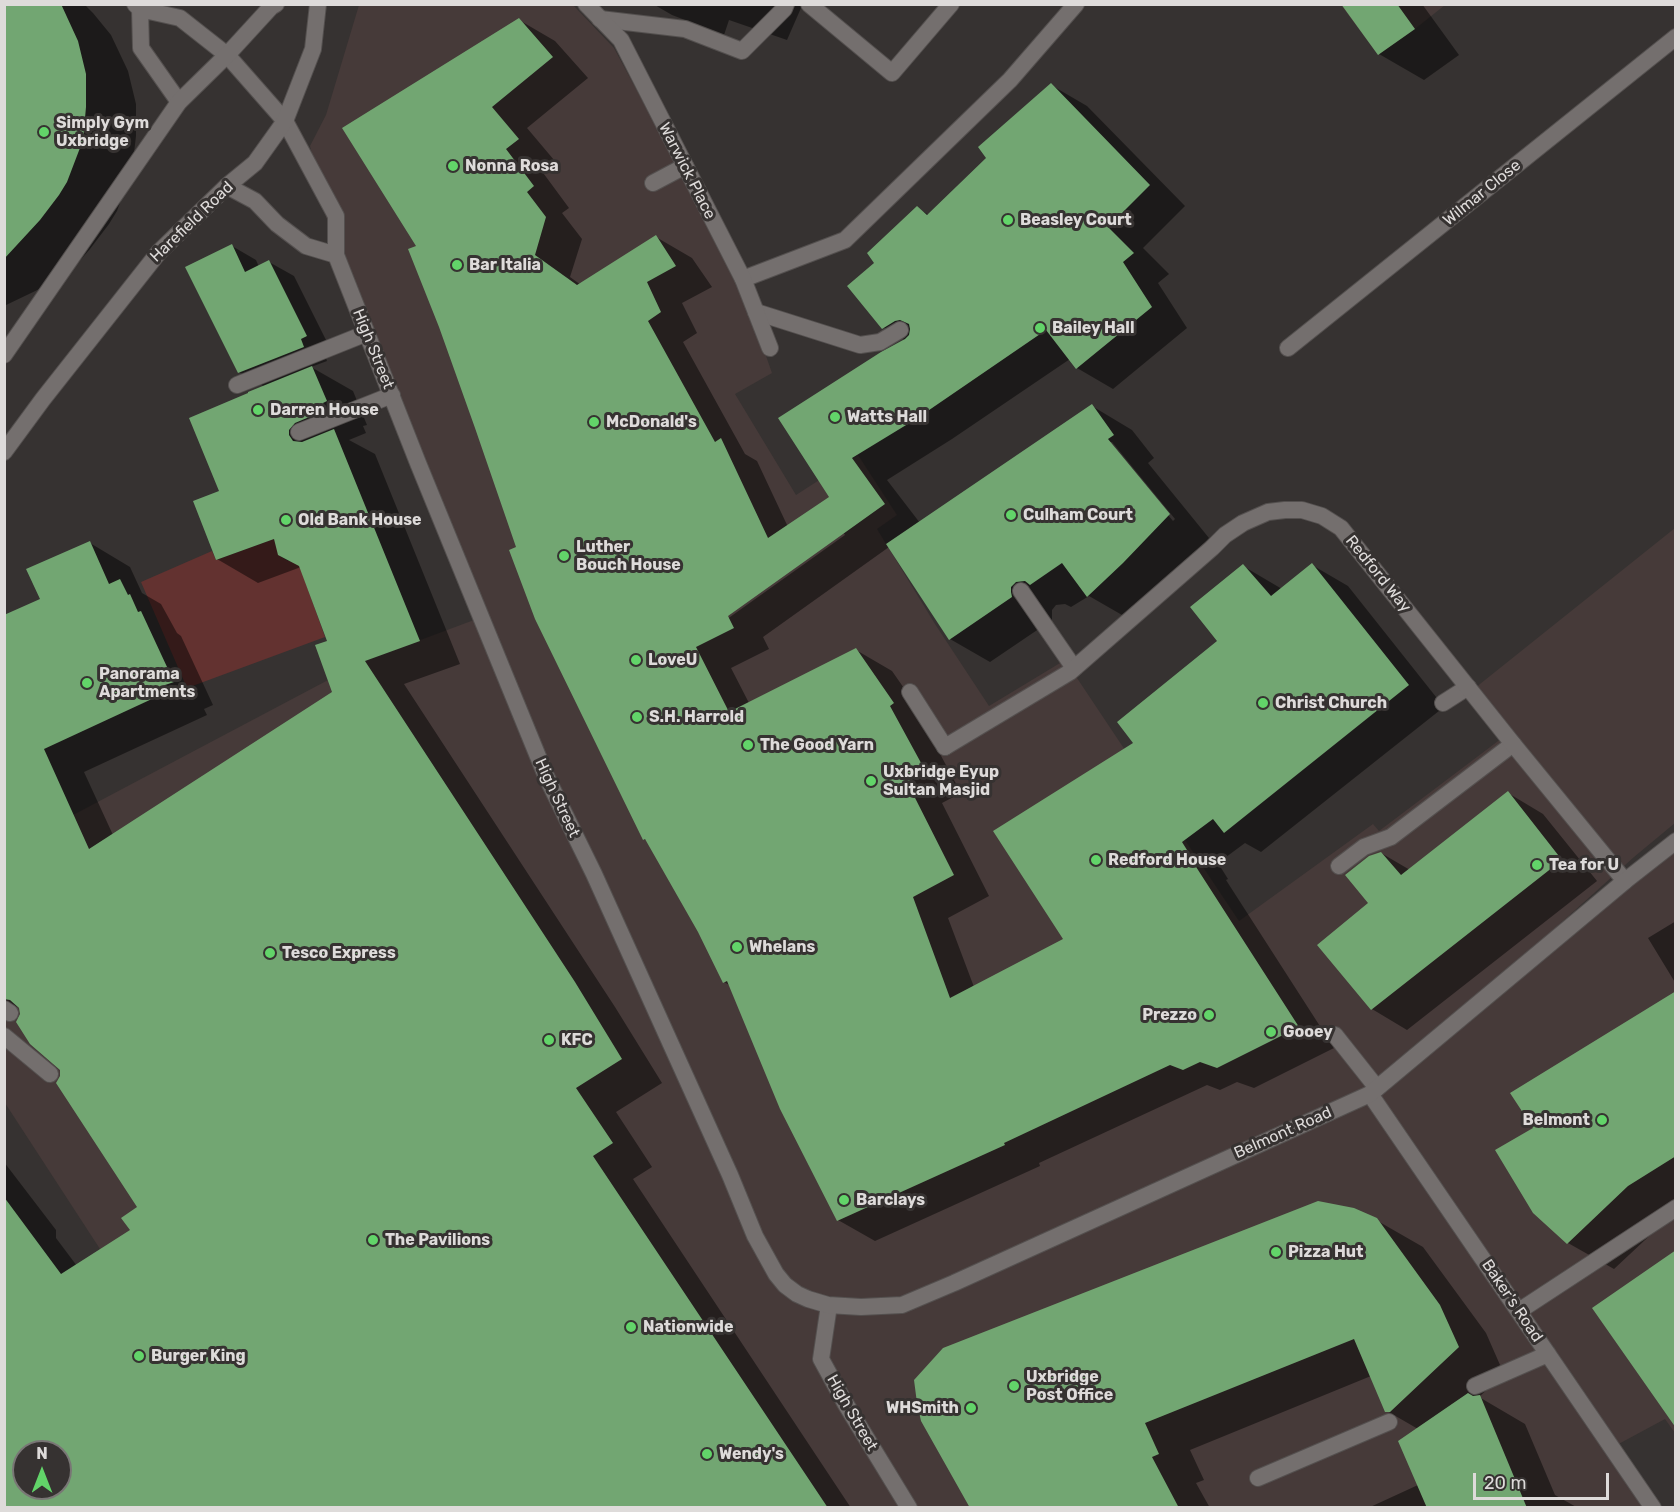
<!DOCTYPE html>
<style>
body{margin:0}
#map{position:relative;width:1680px;height:1512px;overflow:hidden;background:#363231;font-family:Rubik,sans-serif}
canvas{display:block}
.frame{position:absolute;inset:0;border:6px solid #dedbda;pointer-events:none}
.north{position:absolute;left:12px;top:1440px;width:60px;height:60px;box-sizing:border-box;background:#363231;border:2px solid #797675;border-radius:50%;rotate:0deg;font-size:16px;font-weight:700;line-height:24px;text-align:center;color:#dedbda}
.north::after{content:'';display:block;margin:auto;width:21px;height:27px;background:#62d469;clip-path:polygon(50% 0,100% 100%,50% 72%,0 100%)}
.scale{position:absolute;left:1473px;top:1473px;width:136px;height:27px;box-sizing:border-box;border:3px solid #dedbda;border-top:0;padding-left:8px;font-size:18px;line-height:21px;white-space:nowrap;color:#dedbda;-webkit-text-stroke:4px #363231;paint-order:stroke}
</style>
<div id="map">
<canvas width="1680" height="1512"></canvas>
<div class="frame"></div>
<div class="north">N</div>
<div class="scale">20 m</div>
</div>
<script>
const context = document.querySelector('canvas').getContext('2d');
context.lineJoin = 'round';
function paint(path, color) { context.fillStyle = color; context.fill(path, 'evenodd'); }
const shape = rows => new Path2D(rows.map(r => 'M' + r).join(''));
function stroke(path, color, width, dash) { context.strokeStyle = color; context.lineWidth = width; context.lineCap = dash ? 'butt' : 'round'; context.setLineDash(dash || []); context.stroke(path); }
function write(font, color, halo, rows, align = 'center') {
  context.font = font + ' Rubik,sans-serif'; context.lineWidth = 6; context.setLineDash([]); context.textBaseline = 'middle'; context.strokeStyle = halo; context.fillStyle = color; for (const [text, x, y, turn = 0] of rows) {
    context.save(); context.translate(x, y); context.rotate((+turn || 0) * Math.PI / 180); context.textAlign = isNaN(turn) ? turn : align; if (halo) context.strokeText(text, 0, 0); context.fillText(text, 0, 0); context.restore();
  }
}
const built = shape([
 [359,5,573,5,614,48,740,282,772,373,735,394,796,495,858,455,897,515,877,529,935,624,989,706,1065,660,1239,921,1373,824,1379,831,1510,732,1475,688,1675,528,1675,823,1634,857,1381,1085,1675,852,1675,1433,1665,1419,1613,1447,1653,1507,5,1507,5,1312,100,1249,5,1103,5,851,364,661,474,620,330,233,310,146,326,115],
 [24,1452,60,1452,60,1488,24,1488],
 [1341,5,1445,5,1415,29,1378,55]
]);
const green = shape([
 [274,539,276,546,279,544,280,556,283,558,288,561,298,561,325,637,187,688,141,582,212,551,216,560]
]);
const shadow = shape([
 [4,4,83,4,86,6,93,13,111,35,128,71,136,104,136,136,132,170,117,211,109,224,90,249,76,265,52,283,4,306],
 [653,4,816,4,813,12,801,8,787,40,729,20,724,35,672,15],
 [1343,4,1422,4,1459,55,1424,80,1379,54],
 [519,20,555,41,588,78,527,128,554,160,541,170,569,208,562,213,582,239,570,277,581,285,656,237,692,258,712,287,682,303,697,333,683,342,745,454,757,461,788,527,831,497,906,341,883,327,876,263,917,208,929,215,988,158,1051,85,1087,106,1185,206,1143,248,1169,274,1158,283,1187,328,1113,389,1077,368,1070,359,952,439,887,480,920,523,1092,406,1132,430,1154,458,1148,463,1209,538,1164,586,1129,619,1089,596,1071,607,1065,604,1056,605,1052,610,1052,620,990,662,950,639,889,547,763,637,769,649,731,668,749,703,856,650,892,671,929,724,925,726,961,793,942,803,989,896,948,918,974,987,1065,940,1136,744,1219,641,1243,566,1282,589,1312,565,1348,586,1444,707,1261,852,1245,843,1218,863,1228,879,1226,880,1334,1048,1254,1088,1237,1082,1220,1090,1207,1085,1039,1163,1040,1166,875,1241,838,1220,731,986,724,982,699,931,648,841,644,839,517,548,418,247],
 [1108,442,1112,442,1175,519,1173,521],
 [843,532,845,535,723,622,721,620],
 [232,246,256,260,259,267,269,262,294,276,331,350,324,353,327,361,311,367,353,391,367,425,363,426,366,433,349,440,375,454,460,664,404,684,615,1007,662,1083,616,1112,652,1167,633,1179,851,1508,4,1508,4,1162,56,1230,56,1238,77,1266,132,1230,139,1207,62,1077,61,1069,22,1015,21,1009,4,1000,4,905,42,599,90,543,130,567,142,593,161,604,177,633,181,636,213,705,204,709,207,715,84,772,113,835,334,693,328,642,301,567,258,583,217,559,221,492,265,387,239,372],
 [24,1452,60,1452,60,1488,24,1488],
 [1508,793,1543,814,1597,881,1407,1030,1372,1009,1370,904,1381,853,1410,870],
 [1676,921,1676,984,1648,938],
 [1676,992,1676,1211,1614,1269,1568,1243,1535,1129],
 [1376,1220,1423,1247,1486,1333,1504,1374,1479,1397,1525,1424,1555,1495,1578,1508,1368,1508,1418,1485,1418,1429,1387,1411,1371,1376,1190,1450,1204,1480,1196,1483,1210,1508,972,1508]
]);
const building = shape([
 [4,4,61,4,78,41,86,74,86,107,83,140,67,182,59,195,40,220,4,259],
 [1341,4,1397,4,1415,29,1378,55],
 [519,18,553,57,492,107,519,139,506,149,534,186,527,192,546,217,535,255,577,285,656,235,676,266,647,282,661,312,648,321,715,442,721,438,768,538,829,497,778,418,881,352,905,339,909,335,910,329,909,324,900,320,895,321,882,329,847,286,874,263,867,253,917,206,927,215,986,158,978,147,1051,83,1150,185,1108,227,1134,253,1123,262,1152,307,1076,369,1046,330,916,419,852,458,885,504,728,616,734,628,696,647,729,712,856,648,894,703,890,706,926,772,907,782,954,875,913,897,950,998,1063,939,993,831,1133,743,1117,722,1217,641,1190,607,1243,564,1271,596,1312,563,1409,685,1224,833,1213,819,1182,842,1192,858,1191,859,1299,1027,1217,1068,1200,1062,1183,1070,1170,1065,1004,1143,1005,1145,837,1221,780,1109,727,981,723,983,698,932,645,839,643,840,535,619,509,550,516,547,475,428,439,327,408,249,416,246,342,128],
 [232,244,245,272,269,260,307,336,301,339,304,347,238,373,185,267],
 [312,366,327,401,323,403,326,410,295,423,289,430,289,435,293,441,302,442,334,429,420,641,365,661,575,982,622,1059,576,1088,613,1143,593,1156,828,1508,4,1508,4,1197,61,1274,130,1230,121,1218,137,1207,56,1083,60,1076,60,1070,30,1044,16,1022,20,1014,19,1008,10,1000,4,999,4,615,40,599,26,569,90,541,109,584,120,579,128,595,130,594,138,612,141,611,174,682,165,685,167,692,44,749,89,849,332,692,315,645,327,641,299,566,278,555,274,539,216,560,193,501,219,491,189,418,248,393,248,392],
 [24,1452,60,1452,60,1488,24,1488],
 [1092,404,1114,435,1108,439,1170,514,1123,563,1087,597,1062,563,1030,585,1025,581,1016,582,1011,587,1011,592,1012,597,949,640,886,544],
 [1508,791,1562,860,1371,1010,1317,945,1368,903,1345,875,1369,856,1381,852,1401,875],
 [1676,991,1676,1156,1628,1186,1567,1244,1533,1213,1495,1150,1533,1128,1510,1093],
 [1318,1201,1354,1208,1377,1218,1440,1305,1459,1347,1390,1412,1385,1412,1354,1339,1145,1423,1159,1454,1152,1457,1179,1508,970,1508,921,1421,917,1403,914,1380,943,1348],
 [1676,1250,1676,1428,1592,1308],
 [1468,1393,1473,1396,1480,1395,1527,1508,1427,1508,1398,1441]
]);
const service = shape([
 [809,4,892,73,951,4],
 [600,19,685,29,742,51,784,9,786,4],
 [653,183,685,166],
 [743,279,845,240,1010,80,1076,4],
 [756,312,860,345,880,342,900,330],
 [237,385,367,333],
 [299,432,392,395],
 [1021,591,1074,668],
 [910,692,945,747],
 [1443,703,1468,687],
 [1339,866,1364,847,1391,837,1513,744],
 [4,1009,10,1013],
 [1335,1035,1377,1088],
 [4,1036,50,1074],
 [1370,1094,1653,1508],
 [1519,1311,1676,1208],
 [1475,1386,1548,1354],
 [1258,1478,1389,1422]
]);
const pedestrian = shape([
 [828,1312,821,1359,845,1403,909,1508]
]);
const minor = shape([
 [135,4,140,9,180,18,227,55],
 [586,4,621,40,743,279,770,348],
 [140,9,141,48,179,102],
 [1288,348,1676,37],
 [945,747,1070,672,1212,548,1225,535,1243,523,1268,512,1285,510,1302,510,1322,516,1341,528,1513,744,1625,881]
]);
const tertiary = shape([
 [227,55,285,121,336,216,336,255,418,463,546,776,594,874,730,1175,755,1236,776,1274,785,1285,797,1294,808,1299,828,1305,861,1307,902,1305,954,1283,1370,1094,1625,881,1676,841],
 [227,186,255,201,277,224,306,246,336,255]
]);
const secondary = shape([
 [4,355,179,102,227,55,271,7,276,4],
 [4,452,43,399,159,252,227,186,255,163,285,121,313,49,318,4]
]);
const markers = [
 [44,132,6,"#62d469"],
 [453,166,6,"#62d469"],
 [1008,220,6,"#62d469"],
 [457,265,6,"#62d469"],
 [1040,328,6,"#62d469"],
 [258,410,6,"#62d469"],
 [835,417,6,"#62d469"],
 [594,422,6,"#62d469"],
 [1011,515,6,"#62d469"],
 [286,520,6,"#62d469"],
 [564,556,6,"#62d469"],
 [636,660,6,"#62d469"],
 [87,683,6,"#62d469"],
 [1263,703,6,"#62d469"],
 [637,717,6,"#62d469"],
 [748,745,6,"#62d469"],
 [871,781,6,"#62d469"],
 [1096,860,6,"#62d469"],
 [1537,865,6,"#62d469"],
 [737,947,6,"#62d469"],
 [270,953,6,"#62d469"],
 [1209,1015,6,"#62d469"],
 [1271,1032,6,"#62d469"],
 [549,1040,6,"#62d469"],
 [1602,1120,6,"#62d469"],
 [844,1200,6,"#62d469"],
 [373,1240,6,"#62d469"],
 [1276,1252,6,"#62d469"],
 [631,1327,6,"#62d469"],
 [139,1356,6,"#62d469"],
 [1014,1386,6,"#62d469"],
 [971,1408,6,"#62d469"],
 [707,1454,6,"#62d469"]
];
const poiNames = [
 ["Simply Gym",56,123],
 ["Uxbridge",56,141],
 ["Nonna Rosa",465,166],
 ["Beasley Court",1020,220],
 ["Bar Italia",469,265],
 ["Bailey Hall",1052,328],
 ["Darren House",270,410],
 ["Watts Hall",847,417],
 ["McDonald's",606,422],
 ["Culham Court",1023,515],
 ["Old Bank House",298,520],
 ["Luther",576,547],
 ["Bouch House",576,565],
 ["LoveU",648,660],
 ["Panorama",99,674],
 ["Apartments",99,692],
 ["Christ Church",1275,703],
 ["S.H. Harrold",649,717],
 ["The Good Yarn",760,745],
 ["Uxbridge Eyup",883,772],
 ["Sultan Masjid",883,790],
 ["Redford House",1108,860],
 ["Tea for U",1549,865],
 ["Whelans",749,947],
 ["Tesco Express",282,953],
 ["Prezzo",1197,1015,"right"],
 ["Gooey",1283,1032],
 ["KFC",561,1040],
 ["Belmont",1590,1120,"right"],
 ["Barclays",856,1200],
 ["The Pavilions",385,1240],
 ["Pizza Hut",1288,1252],
 ["Nationwide",643,1327],
 ["Burger King",151,1356],
 ["Uxbridge",1026,1377],
 ["Post Office",1026,1395],
 ["WHSmith",959,1408,"right"],
 ["Wendy's",719,1454]
];
const streetNames = [
 ["Warwick Place",687,171,63],
 ["Wilmar Close",1482,193,-39],
 ["Harefield Road",192,222,-44],
 ["High Street",373,349,68],
 ["Redford Way",1378,574,51],
 ["High Street",557,798,65],
 ["Belmont Road",1283,1133,-24],
 ["Baker's Road",1512,1301,56],
 ["High Street",852,1413,60]
];
paint(built, '#463a39');
paint(green, '#633230');
paint(shadow, '#0007');
paint(building, '#72a672');
stroke(service, '#54504f', 18);
stroke(pedestrian, '#54504f', 18);
stroke(minor, '#54504f', 18);
stroke(tertiary, '#54504f', 18);
stroke(secondary, '#54504f', 18);
stroke(service, '#746f6e', 16);
stroke(pedestrian, '#746f6e', 16);
stroke(minor, '#746f6e', 16);
stroke(tertiary, '#746f6e', 16);
stroke(secondary, '#746f6e', 16);
for (const [x, y, r, color] of markers) { const dot = new Path2D(); dot.arc(x, y, r, 0, 2 * Math.PI); context.fillStyle = color; context.fill(dot); stroke(dot, '#363231', 2); }
write('bold 16px', '#dedbda', '#363231', poiNames, 'left');
write('16px', '#dedbda', '#363231', streetNames);
</script>
